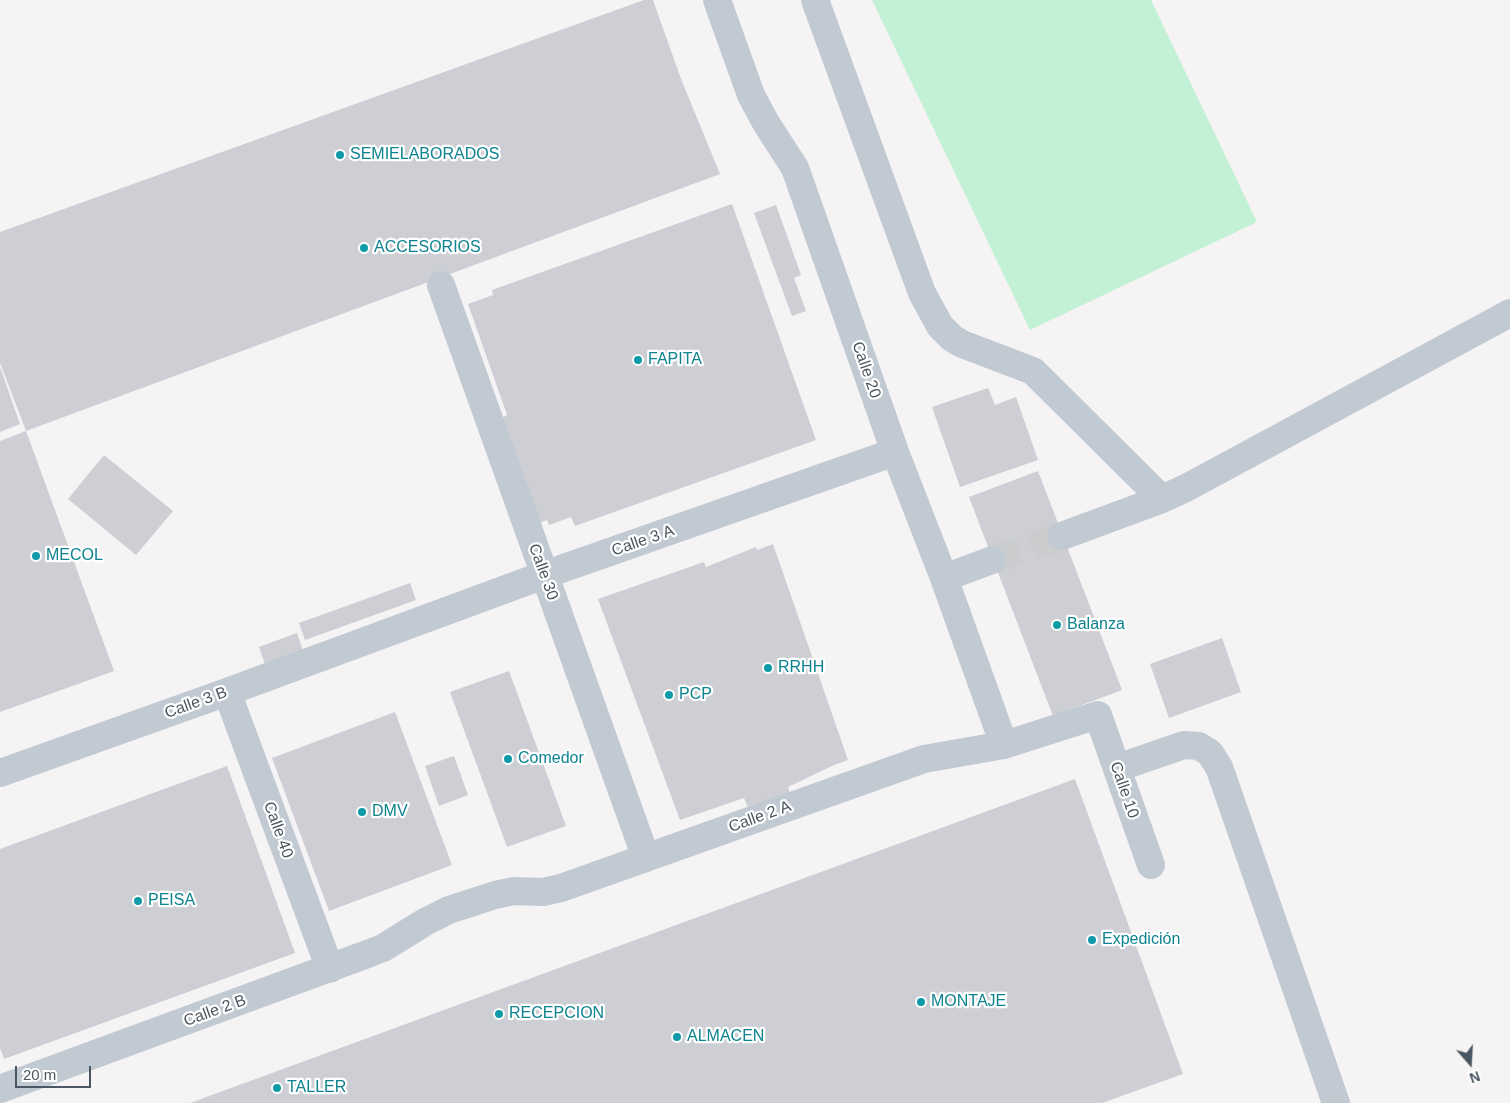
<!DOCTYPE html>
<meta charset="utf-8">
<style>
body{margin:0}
#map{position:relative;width:1510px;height:1103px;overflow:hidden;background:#f5f3f3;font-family:Helvetica,sans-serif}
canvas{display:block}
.north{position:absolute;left:1445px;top:1038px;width:50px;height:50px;-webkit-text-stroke:4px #fff;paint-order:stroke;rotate:161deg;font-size:14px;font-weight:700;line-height:20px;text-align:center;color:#4a5661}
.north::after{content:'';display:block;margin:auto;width:18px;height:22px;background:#4a5661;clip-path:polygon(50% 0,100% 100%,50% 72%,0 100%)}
.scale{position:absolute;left:15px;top:1066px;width:76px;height:22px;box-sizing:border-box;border:2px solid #4a5661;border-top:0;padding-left:6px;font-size:15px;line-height:18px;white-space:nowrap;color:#4a5661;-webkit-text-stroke:4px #fff;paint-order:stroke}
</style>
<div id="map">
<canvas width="1510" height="1103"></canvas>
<div class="north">N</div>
<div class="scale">20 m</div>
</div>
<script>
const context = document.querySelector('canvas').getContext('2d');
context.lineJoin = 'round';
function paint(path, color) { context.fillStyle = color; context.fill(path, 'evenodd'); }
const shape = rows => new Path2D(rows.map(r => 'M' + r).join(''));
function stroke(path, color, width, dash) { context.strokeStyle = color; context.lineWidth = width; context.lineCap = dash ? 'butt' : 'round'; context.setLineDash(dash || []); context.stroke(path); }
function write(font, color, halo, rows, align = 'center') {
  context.font = font + ' Helvetica,sans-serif'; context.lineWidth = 4.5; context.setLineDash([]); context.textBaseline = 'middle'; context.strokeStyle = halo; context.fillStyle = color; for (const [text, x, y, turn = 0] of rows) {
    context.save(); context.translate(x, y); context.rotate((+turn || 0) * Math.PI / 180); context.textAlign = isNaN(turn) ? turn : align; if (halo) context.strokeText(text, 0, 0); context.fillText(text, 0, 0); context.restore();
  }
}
const green = shape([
 [872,0,1151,0,1257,222,1030,330]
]);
const building = shape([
 [644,0,653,0,681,79,720,174,26,431,114,671,0,712,0,441,26,431,0,363,0,232],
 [732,204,816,440,575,526,571,517,549,525,547,520,536,524,499,419,507,415,468,304,493,295,492,290],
 [776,205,801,275,794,278,806,311,792,316,754,213],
 [0,367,20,424,0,432],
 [988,388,995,405,1016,397,1038,460,960,487,932,407],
 [104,455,173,511,136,555,68,499],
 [1038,471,1122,690,1053,716,969,497],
 [773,544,848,760,834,765,788,787,790,793,748,807,744,798,680,820,598,599,704,562,706,567,756,547,757,550],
 [410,583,416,600,305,640,299,623],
 [297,633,305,656,267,670,259,647],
 [1222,638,1241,692,1169,718,1150,664],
 [509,671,566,826,507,847,450,692],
 [395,712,452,865,329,911,272,758],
 [454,756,468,795,439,806,425,766],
 [227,766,295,953,4,1059,0,1048,0,849],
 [1075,779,1183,1074,1102,1103,190,1103]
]);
const minorTunnel = shape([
 [992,560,1062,536]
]);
const minor = shape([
 [717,0,751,95,766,123,795,168,895,452,944,578,1004,745],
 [815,0,922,293,940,326,952,338,962,344,1033,371,1162,499],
 [441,285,646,858],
 [1062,536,1162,499,1186,488,1510,313],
 [944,578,992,560],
 [227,692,330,969],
 [1117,768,1184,745,1199,746,1210,753,1219,767,1336,1103],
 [0,773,227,692,544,575,895,452],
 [0,1089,362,956,383,948,425,922,449,910,495,895,514,891,543,892,561,888,924,759,1004,745,1098,715,1151,865]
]);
const markers = [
 [340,155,5,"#0f9aa8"],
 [364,248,5,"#0f9aa8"],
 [638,360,5,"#0f9aa8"],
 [36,556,5,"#0f9aa8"],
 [1057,625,5,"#0f9aa8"],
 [768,668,5,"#0f9aa8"],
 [669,695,5,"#0f9aa8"],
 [508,759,5,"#0f9aa8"],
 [362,812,5,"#0f9aa8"],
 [138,901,5,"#0f9aa8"],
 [1092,940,5,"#0f9aa8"],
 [921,1002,5,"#0f9aa8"],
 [499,1014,5,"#0f9aa8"],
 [677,1037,5,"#0f9aa8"],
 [277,1088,5,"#0f9aa8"]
];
const cultureNames = [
 ["SEMIELABORADOS",350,155],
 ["ACCESORIOS",374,248],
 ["FAPITA",648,360],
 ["MECOL",46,556],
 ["Balanza",1067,625],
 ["RRHH",778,668],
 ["PCP",679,695],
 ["Comedor",518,759],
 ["DMV",372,812],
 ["PEISA",148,901],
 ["Expedición",1102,940],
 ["MONTAJE",931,1002],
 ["RECEPCION",509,1014],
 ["ALMACEN",687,1037],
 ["TALLER",287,1088]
];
const streetNames = [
 ["Calle 20",866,370,71],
 ["Calle 3 A",643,541,-19],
 ["Calle 30",543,572,70],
 ["Calle 3 B",196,703,-20],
 ["Calle 10",1124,790,71],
 ["Calle 2 A",760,817,-20],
 ["Calle 40",278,830,70],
 ["Calle 2 B",215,1011,-20]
];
paint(green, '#c3f1d5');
paint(building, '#cdcfd5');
stroke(minorTunnel, '#caccce', 28, [28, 14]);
stroke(minor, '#c1cad2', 28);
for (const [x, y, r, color] of markers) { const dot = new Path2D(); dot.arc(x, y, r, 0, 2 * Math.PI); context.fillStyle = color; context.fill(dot); stroke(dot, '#fff', 2); }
write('16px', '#0d838f', '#fff', cultureNames, 'left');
write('16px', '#4a5661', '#fff', streetNames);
</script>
